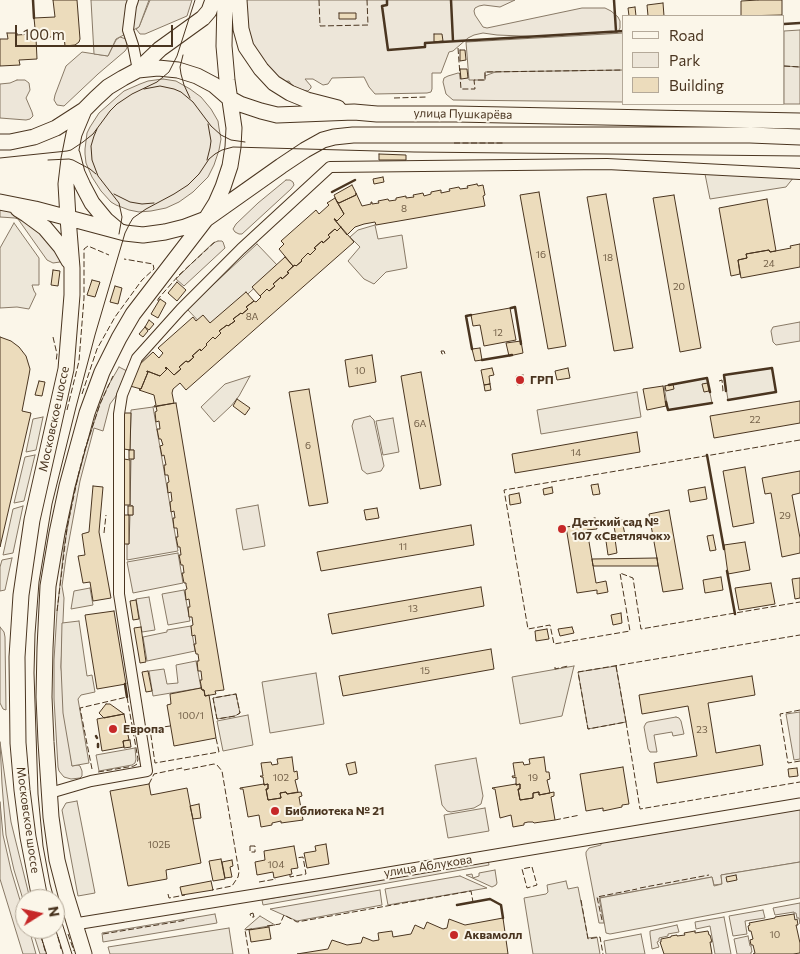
<!DOCTYPE html>
<meta charset="utf-8">
<style>
body{margin:0}
#map{position:relative;width:800px;height:954px;overflow:hidden;background:#fbf6e9;font-family:Commissioner,sans-serif}
canvas{display:block}
.legend{position:absolute;left:622px;top:15px;width:162px;height:90px;box-sizing:border-box;background:#fbf6e9;border:1px solid #b4a999;margin:0;padding:6px 9px;list-style:none;font-size:15px;color:#4a3520}
.legend li{display:flex;align-items:center;gap:10px;height:25px}
.legend b{width:25px;border:1px solid #b4a999}
.north{position:absolute;left:15px;top:889px;width:50px;height:50px;box-sizing:border-box;background:#fbf6e9;border:1px solid #b4a999;border-radius:50%;rotate:80deg;font-size:14px;font-weight:700;line-height:20px;text-align:center;color:#4a3520}
.north::after{content:'';display:block;margin:auto;width:18px;height:22px;background:#c62828;clip-path:polygon(50% 0,100% 100%,50% 72%,0 100%)}
.scale{position:absolute;left:15px;top:25px;width:158px;height:22px;box-sizing:border-box;border:2px solid #4a3520;border-top:0;padding-left:6px;font-size:15px;line-height:18px;white-space:nowrap;color:#4a3520;-webkit-text-stroke:4px #fbf6e9;paint-order:stroke}
</style>
<div id="map">
<canvas width="800" height="954"></canvas>
<ul class="legend">
<li><b style="height:6px;background:#fbf6e9"></b>Road</li>
<li><b style="height:14px;background:#ede6d9"></b>Park</li>
<li><b style="height:14px;background:#ecdcbc"></b>Building</li>
</ul>
<div class="north">N</div>
<div class="scale">100 m</div>
</div>
<script>
const context = document.querySelector('canvas').getContext('2d');
context.lineJoin = 'round';
function paint(path, color) { context.fillStyle = color; context.fill(path, 'evenodd'); }
const shape = rows => new Path2D(rows.map(r => 'M' + r).join(''));
function stroke(path, color, width, dash) { context.strokeStyle = color; context.lineWidth = width; context.lineCap = dash ? 'butt' : 'round'; context.setLineDash(dash || []); context.stroke(path); }
function write(font, color, halo, rows, align = 'center') {
  context.font = font + ' Commissioner,sans-serif'; context.lineWidth = 4; context.setLineDash([]); context.textBaseline = 'middle'; context.strokeStyle = halo; context.fillStyle = color; for (const [text, x, y, turn = 0] of rows) {
    context.save(); context.translate(x, y); context.rotate((+turn || 0) * Math.PI / 180); context.textAlign = isNaN(turn) ? turn : align; if (halo) context.strokeText(text, 0, 0); context.fillText(text, 0, 0); context.restore();
  }
}
const green = shape([
 [150,0,192,0,187,16,145,34,140,34,136,29,139,27,150,0],
 [244,0,515,0,500,7,484,5,479,6,475,8,474,11,475,15,483,27,487,28,582,8,605,8,611,11,618,17,620,21,620,28,618,32,615,33,588,37,570,38,497,35,483,33,474,35,468,38,453,51,449,52,441,73,432,73,432,89,431,92,427,93,375,94,369,87,364,77,332,78,328,84,323,85,313,79,305,79,311,86,311,88,308,91,297,89,293,87,289,81,282,82,260,61,246,36,244,0],
 [120,37,126,39,127,43,127,48,125,51,98,74,64,106,57,105,54,100,55,95,66,66,82,52,108,56,116,40,120,37],
 [800,64,800,104,784,104,784,65,800,64],
 [624,67,624,102,453,100,446,94,443,82,444,78,448,76,458,73,473,77,482,77,498,71,624,67],
 [163,79,176,81,190,89,201,97,211,109,218,121,219,128,221,139,219,150,214,165,208,177,193,192,179,202,166,208,151,211,139,212,129,210,116,205,111,202,101,191,92,177,86,163,85,154,85,149,87,133,90,127,99,113,117,97,124,91,140,84,148,81,163,79],
 [17,80,25,80,29,83,30,90,26,98,32,112,33,116,30,119,26,120,0,118,0,84,10,83,17,80],
 [286,180,290,180,293,182,294,185,291,189,242,234,239,234,235,232,233,229,236,224,258,203,286,180],
 [0,209,15,213,28,219,59,253,60,262,53,263,47,260,18,219,15,218,0,217,0,209],
 [218,241,222,241,223,242,225,248,184,286,176,279,192,263,213,243,218,241],
 [800,322,800,341,776,345,773,342,771,331,773,327,800,322],
 [119,367,127,371,116,396,110,404,103,431,94,428,80,481,66,557,62,586,64,598,61,667,72,766,78,765,80,766,82,771,82,776,80,778,71,779,64,777,59,771,58,767,54,699,54,660,57,612,64,547,73,497,85,450,100,404,108,386,119,367],
 [153,407,178,551,127,560,127,544,129,544,130,515,133,515,133,506,130,505,131,459,134,459,134,450,130,450,131,410,153,407],
 [370,416,374,420,384,466,381,471,367,474,362,470,352,426,354,420,370,416],
 [258,505,265,546,243,550,236,509,258,505],
 [178,553,183,583,133,593,127,562,178,553],
 [184,590,190,621,168,625,162,594,184,590],
 [149,597,155,630,142,632,136,599,149,597],
 [191,626,195,651,147,661,143,637,167,632,167,630,191,626],
 [0,627,4,632,5,637,6,710,3,709,0,703,0,627],
 [196,661,201,688,153,696,149,671,164,669,167,684,178,683,176,665,196,661],
 [616,666,626,722,588,729,578,672,616,666],
 [236,694,240,713,235,716,217,719,213,698,236,694],
 [800,712,800,759,794,760,786,714,800,712],
 [676,717,679,718,681,721,684,734,673,736,672,732,654,735,657,752,650,752,648,749,644,727,646,723,648,722,676,717],
 [0,742,11,822,30,899,25,899,25,906,14,870,6,835,2,784,0,742],
 [476,758,483,796,481,804,474,808,451,812,447,811,442,805,435,765,476,758],
 [0,802,3,835,11,870,25,917,25,929,29,929,36,954,23,954,0,879,0,802],
 [800,809,800,862,721,875,722,884,714,885,712,877,599,898,604,923,599,923,586,855,586,852,589,848,601,845,601,843,800,809],
 [495,870,497,883,496,885,492,887,466,875,472,874,473,878,479,876,479,873,495,870],
 [460,876,487,888,388,905,385,889,460,876],
 [380,890,382,905,297,921,270,909,380,890],
 [800,903,800,924,799,918,797,918,796,913,794,913,794,912,775,915,773,908,800,903],
 [763,910,765,918,745,921,747,934,733,936,729,916,763,910],
 [215,914,217,923,103,942,102,933,215,914],
 [260,916,275,925,245,930,245,929,260,916],
 [724,917,731,954,715,954,710,926,696,929,695,922,724,917],
 [677,925,679,932,668,934,668,936,659,938,659,941,657,942,659,947,652,949,650,934,650,931,677,925],
 [32,929,39,929,47,954,40,954,32,929],
 [748,936,750,946,751,946,752,952,751,952,751,954,737,954,734,939,748,936]
]);
const parking = shape([
 [91,0,149,0,139,27,116,39,108,56,94,54,91,0],
 [800,30,800,67,784,66,784,31,800,30],
 [624,33,624,70,485,72,485,80,469,80,466,42,624,33],
 [705,174,794,177,786,187,710,199,705,174],
 [14,223,39,258,39,285,32,285,34,291,36,294,29,309,17,307,0,308,0,248,14,223],
 [375,225,378,239,402,235,407,268,386,272,374,284,364,279,348,261,360,247,350,237,358,230,375,225],
 [257,244,278,266,208,331,187,309,257,244],
 [772,368,776,392,728,400,724,375,772,368],
 [250,376,239,396,231,406,214,422,201,407,225,384,250,376],
 [707,378,712,403,668,410,664,386,707,378],
 [637,392,641,417,541,434,537,410,637,392],
 [43,417,36,450,26,452,33,419,43,417],
 [393,418,399,452,383,455,376,421,393,418],
 [35,455,24,501,14,503,25,457,35,455],
 [23,506,13,553,3,555,13,509,23,506],
 [12,558,5,590,0,591,0,567,2,560,12,558],
 [90,588,93,605,71,609,74,591,90,588],
 [79,621,87,676,92,675,95,692,81,695,78,699,89,763,72,766,63,713,61,667,62,623,79,621],
 [574,666,562,716,520,724,512,677,574,666],
 [316,673,324,724,270,733,262,682,316,673],
 [248,715,253,745,223,751,217,721,248,715],
 [135,748,136,759,135,763,132,765,99,771,96,755,135,748],
 [77,801,95,893,78,896,62,810,66,803,77,801],
 [485,808,489,831,448,838,444,815,485,808],
 [488,859,489,865,263,905,262,900,488,859],
 [800,862,800,898,610,934,606,933,600,898,712,877,714,886,722,884,721,875,800,862],
 [566,881,568,889,578,887,588,938,597,937,600,954,533,954,524,898,546,894,548,892,547,885,566,881],
 [229,928,233,954,110,954,108,947,229,928],
 [641,934,645,954,606,954,604,941,641,934]
]);
const building = shape([
 [53,0,77,0,80,39,79,42,75,45,65,46,64,36,36,38,34,18,55,17,53,0],
 [758,0,782,0,782,15,741,16,741,1,758,0],
 [663,3,664,16,648,16,647,5,663,3],
 [635,7,636,16,629,16,628,8,635,7],
 [339,13,356,13,356,19,339,19,339,13],
 [7,33,17,33,17,35,32,34,33,39,36,38,37,59,19,60,20,65,0,66,0,39,8,39,7,33],
 [434,34,442,34,443,41,434,42,434,34],
 [460,50,465,50,466,60,460,61,460,50],
 [460,69,467,69,468,78,461,79,460,69],
 [379,154,406,155,406,160,379,160,379,154],
 [383,177,384,182,374,184,373,179,383,177],
 [477,184,478,186,483,185,485,195,483,196,485,206,376,225,375,222,364,224,355,227,347,235,334,219,335,219,337,221,344,214,337,202,338,202,339,203,356,195,356,193,362,206,371,204,371,202,372,202,372,204,379,203,378,201,388,199,389,201,396,200,396,198,406,196,406,198,414,197,413,195,423,193,424,196,431,194,431,192,441,190,441,193,450,191,449,189,459,187,460,189,468,188,467,186,477,184],
 [352,185,356,193,356,195,339,203,338,202,337,202,334,195,352,185],
 [539,192,566,346,548,349,520,195,539,192],
 [606,194,633,348,614,351,587,197,606,194],
 [674,195,701,348,680,352,653,198,674,195],
 [335,198,344,214,337,221,335,219,334,219,341,227,337,231,335,229,328,235,330,237,323,243,322,241,314,248,316,249,310,255,308,253,301,260,302,261,296,266,295,265,293,266,279,249,284,244,281,241,316,210,319,214,329,205,327,203,335,198],
 [767,199,776,251,770,252,769,250,746,254,747,258,738,260,740,274,731,276,719,208,767,199],
 [341,227,354,242,186,390,180,383,173,389,172,393,174,403,154,407,154,406,156,405,154,395,139,390,140,389,141,389,148,372,147,372,147,371,160,376,167,369,165,368,166,367,174,375,181,369,179,367,186,361,188,362,190,361,194,357,192,356,200,349,201,351,207,345,206,344,213,337,215,339,221,333,219,331,227,325,228,326,235,321,233,319,241,313,242,314,248,309,246,307,254,301,256,302,261,297,260,296,267,289,269,291,275,286,273,284,281,277,282,279,289,273,287,272,295,265,296,266,302,261,301,260,308,253,310,255,316,249,314,248,322,241,323,243,330,237,328,235,335,229,337,231,341,227],
 [800,244,800,267,741,278,738,260,747,258,746,254,769,250,770,252,791,248,790,246,800,244],
 [285,257,293,266,287,272,289,273,282,279,281,277,273,284,275,286,269,291,267,289,260,296,252,287,285,257],
 [53,270,60,271,58,286,51,285,53,270],
 [92,280,100,282,95,297,87,295,92,280],
 [177,282,186,290,177,301,168,293,177,282],
 [115,286,122,288,118,304,110,302,115,286],
 [246,292,254,301,246,307,248,309,242,314,241,313,233,319,235,321,228,326,227,325,219,331,221,333,215,339,213,337,206,344,207,345,201,351,200,349,192,356,194,357,188,362,186,361,179,367,181,369,174,375,166,367,165,368,167,369,160,376,147,371,147,372,148,372,141,389,130,386,139,365,153,352,159,358,163,353,158,348,193,317,196,321,203,315,210,323,246,292],
 [160,299,166,303,158,318,151,314,160,299],
 [510,308,516,340,484,346,480,325,473,326,471,315,510,308],
 [149,320,154,324,149,330,145,327,149,320],
 [145,327,148,331,143,337,139,334,145,327],
 [0,337,11,341,19,347,26,356,30,369,29,375,22,411,31,413,0,547,0,337],
 [521,341,523,353,509,356,506,343,521,341],
 [480,348,482,360,475,361,472,349,480,348],
 [372,355,376,382,349,387,345,360,372,355],
 [492,368,494,375,489,376,490,384,484,385,481,370,492,368],
 [568,368,570,378,557,380,555,371,568,368],
 [421,372,441,485,420,489,401,376,421,372],
 [523,375,524,384,517,385,516,376,523,375],
 [39,381,45,382,42,396,35,395,39,381],
 [708,383,709,391,704,392,702,384,708,383],
 [490,384,491,390,485,391,484,385,490,384],
 [673,384,674,389,666,391,665,386,673,384],
 [663,386,666,406,647,410,643,389,663,386],
 [309,389,328,503,309,506,289,392,309,389],
 [237,399,250,408,245,415,233,406,237,399],
 [800,401,800,423,714,438,710,416,800,401],
 [176,403,224,690,215,691,216,694,205,696,204,690,202,690,200,680,202,680,201,671,198,671,197,661,199,661,198,654,196,654,194,644,196,644,195,635,192,636,191,626,193,625,192,617,189,617,188,607,190,607,189,599,186,600,185,590,187,589,186,585,186,583,184,583,182,573,184,573,183,565,181,565,179,555,181,555,180,547,178,547,176,537,178,537,177,528,174,528,173,518,175,518,174,511,171,512,170,502,172,501,171,492,168,493,167,483,169,482,168,475,165,475,164,465,166,465,164,455,162,456,160,446,163,445,161,439,159,439,157,429,160,429,159,421,156,422,155,412,157,411,156,406,176,403],
 [124,413,131,413,130,450,124,449,124,413],
 [637,432,640,452,515,473,512,454,637,432],
 [129,450,134,450,134,459,129,459,129,450],
 [124,459,130,460,130,505,123,505,124,459],
 [745,467,754,523,733,527,723,471,745,467],
 [800,471,800,493,792,495,800,538,800,553,782,557,771,493,765,494,762,478,800,471],
 [598,484,600,494,593,495,591,485,598,484],
 [93,486,103,487,99,532,111,598,93,601,90,582,83,583,78,556,85,555,82,534,89,532,93,486],
 [552,487,553,493,544,495,543,489,552,487],
 [705,487,707,499,690,502,688,490,705,487],
 [519,493,521,503,510,505,509,495,519,493],
 [128,506,133,506,133,515,128,515,128,506],
 [377,508,379,518,366,520,364,510,377,508],
 [669,510,683,589,663,592,649,514,669,510],
 [123,515,129,515,129,544,123,544,123,515],
 [595,518,597,529,587,530,596,583,606,581,608,592,597,594,597,590,577,593,566,527,586,524,585,520,595,518],
 [622,520,625,535,616,537,613,521,622,520],
 [471,525,474,545,321,571,317,552,471,525],
 [713,535,716,550,710,551,707,536,713,535],
 [615,539,617,553,608,555,606,541,615,539],
 [745,542,750,570,728,574,724,545,745,542],
 [657,558,658,566,593,566,592,559,657,558],
 [721,577,723,590,705,593,703,580,721,577],
 [800,578,800,598,795,599,792,579,800,578],
 [771,583,775,604,739,610,735,588,771,583],
 [481,587,484,606,332,634,328,614,481,587],
 [136,600,139,619,133,620,130,601,136,600],
 [114,611,126,684,97,689,85,615,114,611],
 [621,613,622,623,613,625,611,615,621,613],
 [141,627,146,662,140,663,134,628,141,627],
 [572,627,574,633,560,636,558,629,572,627],
 [547,629,549,639,536,641,535,631,547,629],
 [491,649,494,669,343,696,339,676,491,649],
 [148,671,152,691,146,692,142,672,148,671],
 [752,676,755,695,708,703,716,753,760,745,763,765,657,783,654,763,697,756,688,706,642,714,639,695,752,676],
 [201,688,202,690,204,690,205,696,209,695,216,738,174,746,167,705,171,704,170,694,201,688],
 [106,704,110,704,124,714,104,718,99,713,106,704],
 [124,714,129,740,123,741,124,747,102,751,97,719,124,714],
 [130,740,131,747,124,748,123,741,130,740],
 [292,757,294,772,297,771,298,779,295,780,298,792,287,794,286,792,280,793,281,798,268,800,266,789,268,789,268,784,264,785,263,777,261,777,260,776,263,776,261,763,271,762,272,765,278,764,277,759,292,757],
 [544,757,546,772,549,772,550,779,547,780,550,793,539,795,539,792,533,793,533,798,520,800,518,789,520,789,520,784,516,785,516,777,513,778,512,776,515,776,513,763,523,762,524,765,530,764,529,759,544,757],
 [355,762,357,773,349,775,346,764,355,762],
 [623,767,629,804,622,805,622,807,603,811,603,808,586,811,580,774,623,767],
 [797,768,798,776,789,777,788,769,797,768],
 [149,784,151,795,187,788,201,863,166,870,167,879,128,886,110,791,149,784],
 [264,784,264,785,268,784,268,789,266,789,268,800,281,798,280,793,286,792,287,794,301,792,302,796,299,797,303,820,281,823,281,821,272,823,272,825,261,827,259,815,248,817,243,789,240,789,240,788,264,784],
 [516,784,516,785,520,784,520,789,518,789,520,800,533,798,533,793,539,792,539,795,554,792,554,796,551,797,555,820,534,823,533,822,528,822,524,823,524,825,513,827,511,815,500,818,495,789,493,789,492,788,516,784],
 [199,804,201,818,193,819,190,806,199,804],
 [326,844,329,864,307,868,304,853,316,851,315,846,326,844],
 [294,846,298,868,291,869,292,874,274,878,273,872,257,875,255,862,265,860,264,851,294,846],
 [221,859,225,879,213,881,209,861,221,859],
 [232,860,233,866,230,867,232,877,225,878,222,862,232,860],
 [736,875,737,880,727,882,726,877,736,875],
 [211,881,213,890,182,895,180,887,211,881],
 [794,914,795,920,797,919,798,925,796,925,800,943,800,953,793,954,753,954,755,953,753,945,751,945,750,940,753,939,751,931,749,931,748,926,750,925,749,923,775,918,775,917,794,914],
 [503,918,508,954,297,954,328,949,332,940,347,945,361,943,363,937,373,941,379,940,378,933,392,931,393,937,411,934,415,925,424,929,427,922,443,929,447,928,449,919,465,925,503,918],
 [269,927,271,939,251,942,249,930,269,927],
 [695,931,695,933,708,931,709,935,710,935,712,942,710,942,712,954,664,954,660,942,661,942,661,939,671,937,671,936,677,935,677,936,685,935,684,933,695,931]
]);
const minor = shape([
 [133,0,131,6,128,30,133,45,138,70],
 [50,793,91,781,147,771,119,594,119,414,122,395,137,358,181,309,241,249,330,167,607,164,800,174]
]);
const tertiary = shape([
 [75,924,329,883,800,804]
]);
const primary = shape([
 [239,0,241,29,246,47,261,69,274,83,290,93,307,100,338,108],
 [138,70,158,68,178,70,197,76,214,85,229,98,240,104,261,111,277,115,354,112,377,114,455,114,800,121],
 [0,142,10,142,34,137,56,128,84,110],
 [72,154,77,173,83,186,92,203,106,220,119,231],
 [0,202,35,209,125,233,143,235,165,232,185,227,206,219,281,166,305,150,323,140,334,137,353,135,750,135,800,137],
 [18,209,26,214,45,228,61,247,69,261],
 [40,899,28,837,22,790,18,743,17,657,21,595,32,520,66,369,72,295,72,268,68,218,66,184,69,159,74,134,84,110,96,98,108,87,123,78,138,70,160,49,203,18,209,11,213,0],
 [47,929,55,954],
 [84,954,66,895,57,860,51,817,46,742,44,697,45,648,48,586,57,533,67,486,87,413,102,372,119,338,133,314,206,219,216,203,223,187,230,166,233,147,234,128,227,80,224,46,225,0]
]);
const tram = shape([
 [183,55,180,67,181,74,184,85,190,98],
 [144,89,160,86,174,89,181,92,193,102,211,126,221,135,231,140,245,142],
 [97,129,94,136,91,146,92,160,98,176,119,203,122,217,119,234],
 [0,158,67,151,71,150,83,142,93,134,110,111,117,104,132,94,157,82,169,72,177,56,195,0],
 [48,160,69,159,73,160,90,169,96,174],
 [207,160,210,148,211,141,208,124],
 [114,194,130,202,142,204,154,203],
 [54,899,50,884,43,846,38,794,34,673,35,634,39,582,52,504,76,407,95,335,125,233,130,223,133,218,146,209,174,194,188,185,199,174,209,159,215,154,222,150,233,147,414,152,800,156],
 [55,901,72,954]
]);
const fence = shape([
 [319,0,320,26,368,25,367,0],
 [458,48,461,89,475,89,474,80,485,80,485,72,624,70],
 [784,66,800,67],
 [394,98,426,97],
 [454,143,503,143],
 [158,301,158,299,179,275,216,241],
 [53,337,57,354,56,362],
 [441,351,444,351,445,354,442,354,441,351],
 [719,381,722,380,723,391,721,391],
 [82,394,97,349,115,317,142,280,154,269,153,264,124,259],
 [67,410,79,361,84,298,84,249,88,246,109,255],
 [800,440,504,490,528,629,550,625,554,644,630,631,620,573,633,578,641,629,800,602],
 [104,533,106,515],
 [57,611,67,528,79,472,85,449,100,404,113,376],
 [616,666,626,722,588,729,578,672,800,635],
 [555,667,555,669,568,666,568,665],
 [236,694,240,713,235,716,217,719,213,698,236,694],
 [800,710,780,714,788,763,800,761],
 [626,722,640,809,800,782],
 [170,726,150,729,155,763,219,752,216,738],
 [92,769,80,708,127,697,138,759,137,764,134,766,98,772],
 [149,784,154,774,182,768,184,770,214,764,217,765,222,771,239,872,238,877,232,886,212,890],
 [555,820,580,815],
 [250,846,255,846,255,852,250,852,250,846],
 [532,867,537,885,527,888,522,869,532,867],
 [290,875,290,877,306,874,303,857,296,858],
 [259,882,276,879],
 [640,888,709,875],
 [28,894,29,899],
 [168,894,169,898,185,895],
 [581,900,588,939,600,937,603,954],
 [253,913,254,917,251,917,250,914,253,913],
 [602,920,597,897,637,889],
 [267,926,280,924,284,915,297,922,471,891,473,902],
 [39,929,46,954],
 [68,934,74,951],
 [103,934,187,920],
 [58,937,61,949],
 [249,954,245,930,252,929]
]);
const wall = shape([
 [33,0,34,18],
 [387,0,387,5,382,6,388,50,425,47,425,43,624,31],
 [451,0,453,41],
 [614,0,616,31],
 [784,24,800,23],
 [332,192,355,180],
 [511,308,515,307,521,344],
 [471,315,466,316,472,349],
 [482,360,512,355],
 [669,385,707,378,710,392],
 [726,391,724,375,772,368,776,392,728,400],
 [666,402,668,410,712,403],
 [707,455,724,549],
 [727,571,735,614],
 [125,684,127,697],
 [96,736,97,738],
 [98,744,98,747],
 [457,905,490,899,501,905,503,918]
]);
const markers = [
 [520,380,5,"#c62828"],
 [562,529,5,"#c62828"],
 [113,729,5,"#c62828"],
 [275,811,5,"#c62828"],
 [454,935,5,"#c62828"]
];
const numberNames = [
 ["8",404,209],
 ["16",541,255],
 ["18",608,258],
 ["24",769,264],
 ["20",679,287],
 ["8А",252,317],
 ["12",498,333],
 ["10",360,371],
 ["22",755,420],
 ["6А",420,424],
 ["6",308,446],
 ["14",576,453],
 ["29",785,516],
 ["11",403,547],
 ["13",413,609],
 ["15",425,671],
 ["100/1",191,716],
 ["23",702,730],
 ["102",281,778],
 ["19",533,778],
 ["102Б",159,845],
 ["104",276,865],
 ["10",775,935]
];
const streetNames = [
 ["улица Пушкарёва",463,114,1],
 ["Московское шоссе",54,419,-78],
 ["Московское шоссе",28,820,82],
 ["улица Аблукова",428,866,-9]
];
const poiNames = [
 ["ГРП",530,380],
 ["Детский сад №",572,522],
 ["107 «Светлячок»",572,536],
 ["Европа",123,729],
 ["Библиотека № 21",285,811],
 ["Аквамолл",464,935]
];
paint(green, '#ede6d9');
stroke(green, '#887966', 1);
paint(parking, '#ede7d9');
stroke(parking, '#887966', 1);
paint(building, '#ecdcbc');
stroke(building, '#4a3520', 1);
stroke(minor, '#4a3520', 12);
stroke(tertiary, '#4a3520', 13);
stroke(primary, '#4a3520', 17);
stroke(minor, '#fbf6e9', 10);
stroke(tertiary, '#fbf6e9', 11);
stroke(primary, '#fbf6e9', 15);
stroke(tram, '#4a3520', 1);
stroke(fence, '#4a3520', 1, [6, 2.5]);
stroke(wall, '#4a3520', 2.5);
for (const [x, y, r, color] of markers) { const dot = new Path2D(); dot.arc(x, y, r, 0, 2 * Math.PI); context.fillStyle = color; context.fill(dot); stroke(dot, '#fbf6e9', 2); }
write('10px', '#725f47', null, numberNames);
write('12px', '#4a3520', '#fbf6e9', streetNames);
write('bold 12px', '#4a3520', '#fbf6e9', poiNames, 'left');
</script>
